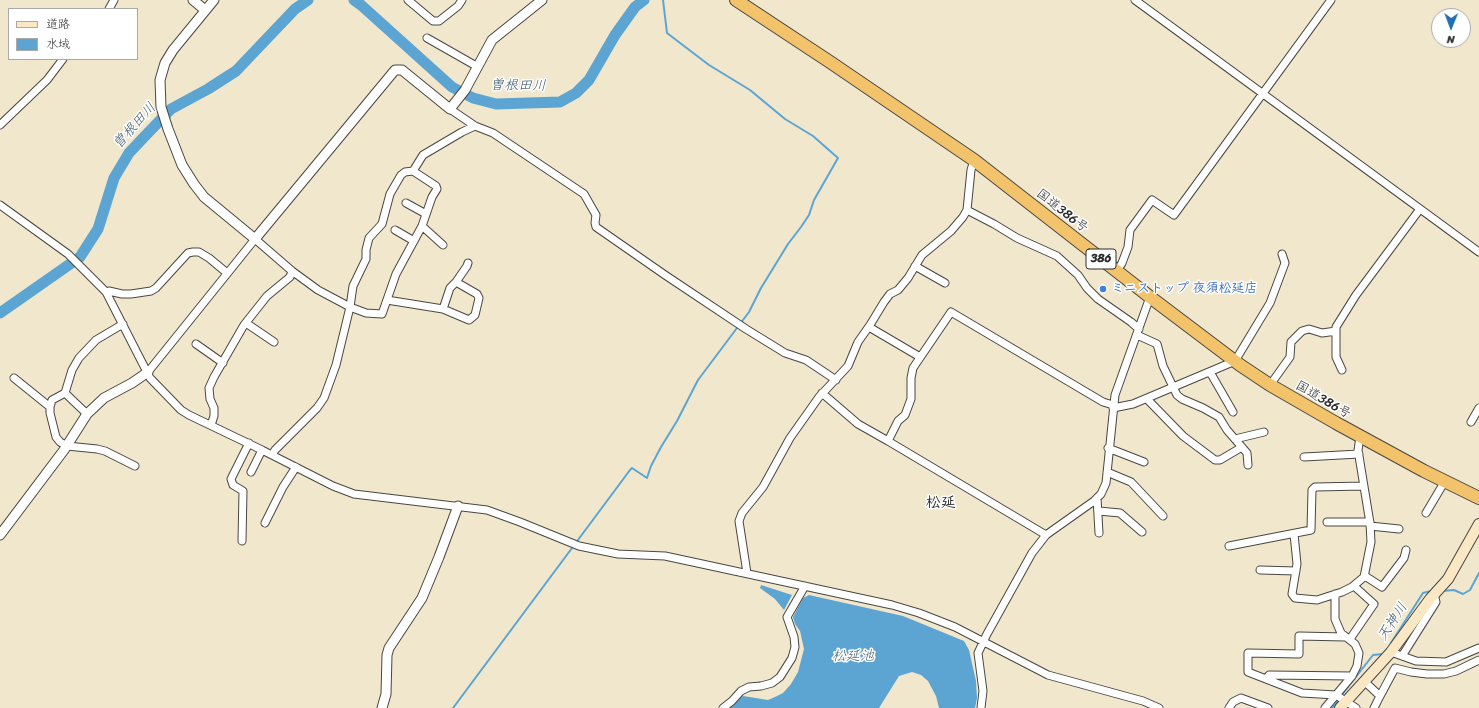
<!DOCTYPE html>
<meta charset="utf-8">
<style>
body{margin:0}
#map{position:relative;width:1479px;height:708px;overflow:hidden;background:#f1e7cd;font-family:Sriracha,"Klee One",sans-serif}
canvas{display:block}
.legend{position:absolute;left:8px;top:8px;width:130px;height:52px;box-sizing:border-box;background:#fff;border:1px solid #aaa;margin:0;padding:5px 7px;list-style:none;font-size:12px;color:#2b2b2b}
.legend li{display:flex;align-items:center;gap:8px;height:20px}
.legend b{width:20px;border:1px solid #aaa}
.north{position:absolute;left:1431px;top:8px;width:40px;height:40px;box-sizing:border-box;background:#fff;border:1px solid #aaa;border-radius:50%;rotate:181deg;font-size:11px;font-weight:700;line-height:16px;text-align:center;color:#2b2b2b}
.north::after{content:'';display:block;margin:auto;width:14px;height:18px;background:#1f6fb2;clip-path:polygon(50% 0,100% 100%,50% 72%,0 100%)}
</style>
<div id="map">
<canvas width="1479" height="708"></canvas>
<ul class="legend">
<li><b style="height:5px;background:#fae7c3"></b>道路</li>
<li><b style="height:11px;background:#5ca5d3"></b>水域</li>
</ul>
<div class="north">N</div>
</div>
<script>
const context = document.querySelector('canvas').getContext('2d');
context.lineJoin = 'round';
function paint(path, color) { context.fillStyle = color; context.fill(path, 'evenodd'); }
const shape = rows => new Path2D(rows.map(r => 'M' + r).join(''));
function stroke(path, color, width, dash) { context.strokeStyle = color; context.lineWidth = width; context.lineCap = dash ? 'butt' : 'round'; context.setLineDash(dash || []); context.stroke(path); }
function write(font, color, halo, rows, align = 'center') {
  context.font = font + ' Sriracha,"Klee One",sans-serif'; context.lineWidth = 3; context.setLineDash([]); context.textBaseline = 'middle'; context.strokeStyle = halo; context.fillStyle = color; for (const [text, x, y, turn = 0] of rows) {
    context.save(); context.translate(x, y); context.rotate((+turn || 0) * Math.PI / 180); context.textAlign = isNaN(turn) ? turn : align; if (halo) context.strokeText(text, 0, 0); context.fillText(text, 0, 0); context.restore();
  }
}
const water = shape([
 [761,585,792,595,784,610,775,599,760,588],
 [809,595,903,616,964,641,969,650,976,681,977,698,975,708,939,708,936,696,928,681,921,675,912,672,899,676,879,708,729,708,730,706,743,696,768,700,775,697,783,693,791,684,798,672,804,649,800,631,795,624,793,617,803,598]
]);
const stream = shape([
 [1442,591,1454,590,1463,594,1470,590,1479,573],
 [1391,643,1423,593,1431,591],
 [1341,696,1373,655,1383,654],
 [453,708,630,470,632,468,647,478,651,466,661,447,677,421,698,380,749,312,761,288,788,244,801,227,809,215,814,200,838,158,813,136,785,119,750,90,709,65,667,33,663,0],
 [1332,708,1339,700]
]);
const river = shape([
 [354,0,361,5,452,87,473,98,496,104,560,102,576,93,589,80,615,35,635,7,644,0],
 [0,313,80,257,98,229,114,178,129,153,145,136,171,109,208,89,236,71,295,9,308,0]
]);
const minor = shape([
 [408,0,433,21,439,21,458,6,462,0],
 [1135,0,1479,252],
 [109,9,114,0],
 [427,38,478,67],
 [450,109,475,126,493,133,584,194,596,215,595,223,596,227,665,275,746,329,785,353,806,360,836,380],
 [0,125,47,80,63,59],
 [406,203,426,214],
 [0,205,68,254,106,292,150,378,181,410,189,415,262,450,333,486,354,494,487,510,520,522,579,546,618,554,665,556,892,605,919,613,955,627,1048,675,1143,701,1159,708],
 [967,210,994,224,1017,238,1057,256,1078,275,1087,288,1098,299,1131,322,1139,329],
 [422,226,443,245],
 [395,230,414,241],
 [915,266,945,283],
 [1117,271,1122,263,1128,247,1130,230,1152,200,1174,215,1331,0],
 [106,292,109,291,122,294,131,294,151,291,156,288,188,253,193,252,199,252,209,258,227,273],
 [387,300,443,309,469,320,475,315,479,298,477,294,456,282],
 [443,309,450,288,456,282,467,266,468,263],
 [246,323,274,342],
 [123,324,96,340,79,358,72,370,65,393,52,400,50,407,50,413,56,437,60,442,67,446,97,449,105,451,135,466],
 [869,327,920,357],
 [1336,331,1336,357,1342,370],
 [1137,335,1157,344,1163,366,1177,395,1182,399,1203,408,1219,417,1227,430,1247,453,1248,465],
 [196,344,223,363],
 [148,372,255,239,292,271,318,290,350,307,366,313,382,314,396,274,422,226,432,197,437,189,436,186,413,171,423,155,462,132,475,126],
 [1210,372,1233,412],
 [14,378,50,407],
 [1270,385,1290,357,1291,342,1302,331,1309,329,1322,333,1336,331,1336,327,1356,295,1420,209],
 [65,393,87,414],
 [822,393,858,424,888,441],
 [1147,399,1183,436,1215,460,1220,460,1242,447],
 [1113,408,1133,404,1235,361,1270,303,1285,263,1282,254],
 [1471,422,1479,408],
 [211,425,214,416,214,408,210,399,209,388,214,377,244,325,267,296,290,277,292,271],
 [1235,439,1264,432],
 [1108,448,1144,462],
 [272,455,275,450,317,408,324,398,336,365,350,307,353,286,366,259,366,250,369,238,382,224,390,194,401,175,405,172,413,171],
 [1304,457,1359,454],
 [251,472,262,450],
 [1107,472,1131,482,1163,516],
 [1097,498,1099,533],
 [1099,511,1120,513,1142,532],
 [1426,513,1445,481],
 [1327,522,1370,522],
 [265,523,283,487,296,467],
 [1370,526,1399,529],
 [1294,534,1297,564,1292,594,1295,598,1317,600,1342,592,1352,587,1364,577,1371,542,1370,523,1358,450,1360,437],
 [1046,535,888,441,898,421,905,415,911,399,911,378,913,368,951,312,1103,402,1113,405],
 [242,541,243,491,233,485,231,479,249,443],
 [1229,546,1311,530,1312,490,1315,487,1364,486],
 [1260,570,1296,571],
 [747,573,739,521,742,513,763,487,790,438,819,397,848,366,858,342,870,325,884,302,890,294,898,290,908,278,922,255,951,231,963,217,967,210,971,170,974,160],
 [1365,576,1382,587,1404,558,1406,550],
 [1335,594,1335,619,1341,633,1355,644,1359,653,1357,666,1352,676,1336,695,1356,708],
 [1350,639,1374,604,1354,586],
 [1391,652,1416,661,1446,662,1479,648],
 [1402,656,1436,602,1434,594],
 [1266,679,1269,675,1352,676],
 [1364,681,1380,696,1374,708],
 [1336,695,1302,693,1248,672,1248,653,1299,654,1299,636,1345,637],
 [1380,696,1395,668,1411,672,1427,674,1444,674,1456,671,1479,660],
 [723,708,732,701,741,691,749,687,761,686,772,683,780,677,792,658,795,647,794,637,787,617,805,586],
 [981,708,983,691,978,653,987,634,1032,553,1046,535,1094,501,1101,494,1106,483,1115,395,1150,297],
 [1229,708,1233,702,1241,698,1268,708],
 [1325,708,1336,695]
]);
const tertiary = shape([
 [193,0,205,10],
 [214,0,173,50,165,63,160,80,161,107,168,129,182,165,194,184,204,197,255,239,395,70,402,70,450,109,465,90,492,40,542,0],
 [0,535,64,450,87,414,104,398,132,383,148,372],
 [382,708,386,694,387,655,389,648,422,598,439,557,458,506]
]);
const secondary = shape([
 [1340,708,1391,652,1430,599,1448,579,1479,524]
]);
const trunk = shape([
 [736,0,830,62,974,160,1150,297,1240,365,1270,385,1336,423,1424,471,1479,498]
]);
const markers = [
 [1103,289,4,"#3f7fe0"]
];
const shields = [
 [1101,259,30]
];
const shieldNames = [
 ["386",1101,259]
];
const streetNames = [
 ["国道386号",1062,211,38],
 ["国道386号",1323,400,30]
];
const shopNames = [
 ["ミニストップ 夜須松延店",1111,289]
];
const waterNames = [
 ["曽根田川",518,86,1],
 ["曽根田川",135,126,-48],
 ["天神川",1393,622,-57],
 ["松延池",853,656]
];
const quarterNames = [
 ["松延",941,503]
];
paint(water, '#5ca5d3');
stroke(stream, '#5ca5d3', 2);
stroke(river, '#5ca5d3', 11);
stroke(minor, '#494743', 9);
stroke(tertiary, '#494743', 11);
stroke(secondary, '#494743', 12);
stroke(trunk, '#494743', 14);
stroke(minor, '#fff', 7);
stroke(tertiary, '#fff', 9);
stroke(secondary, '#fae7c3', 10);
stroke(trunk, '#f2c36a', 12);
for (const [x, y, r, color] of markers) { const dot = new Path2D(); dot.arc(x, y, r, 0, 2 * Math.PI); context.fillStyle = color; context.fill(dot); stroke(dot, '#fff', 1.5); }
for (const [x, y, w] of shields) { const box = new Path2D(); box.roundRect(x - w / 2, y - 10, w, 20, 3); context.fillStyle = '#fff'; context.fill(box); stroke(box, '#2b2b2b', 1); }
write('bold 12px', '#2b2b2b', null, shieldNames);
write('13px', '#2b2b2b', '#fff', streetNames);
write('bold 13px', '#366cbe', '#fff', shopNames, 'left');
write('italic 14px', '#3f5c6e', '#fff', waterNames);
write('bold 15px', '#2b2b2b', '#fff', quarterNames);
</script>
